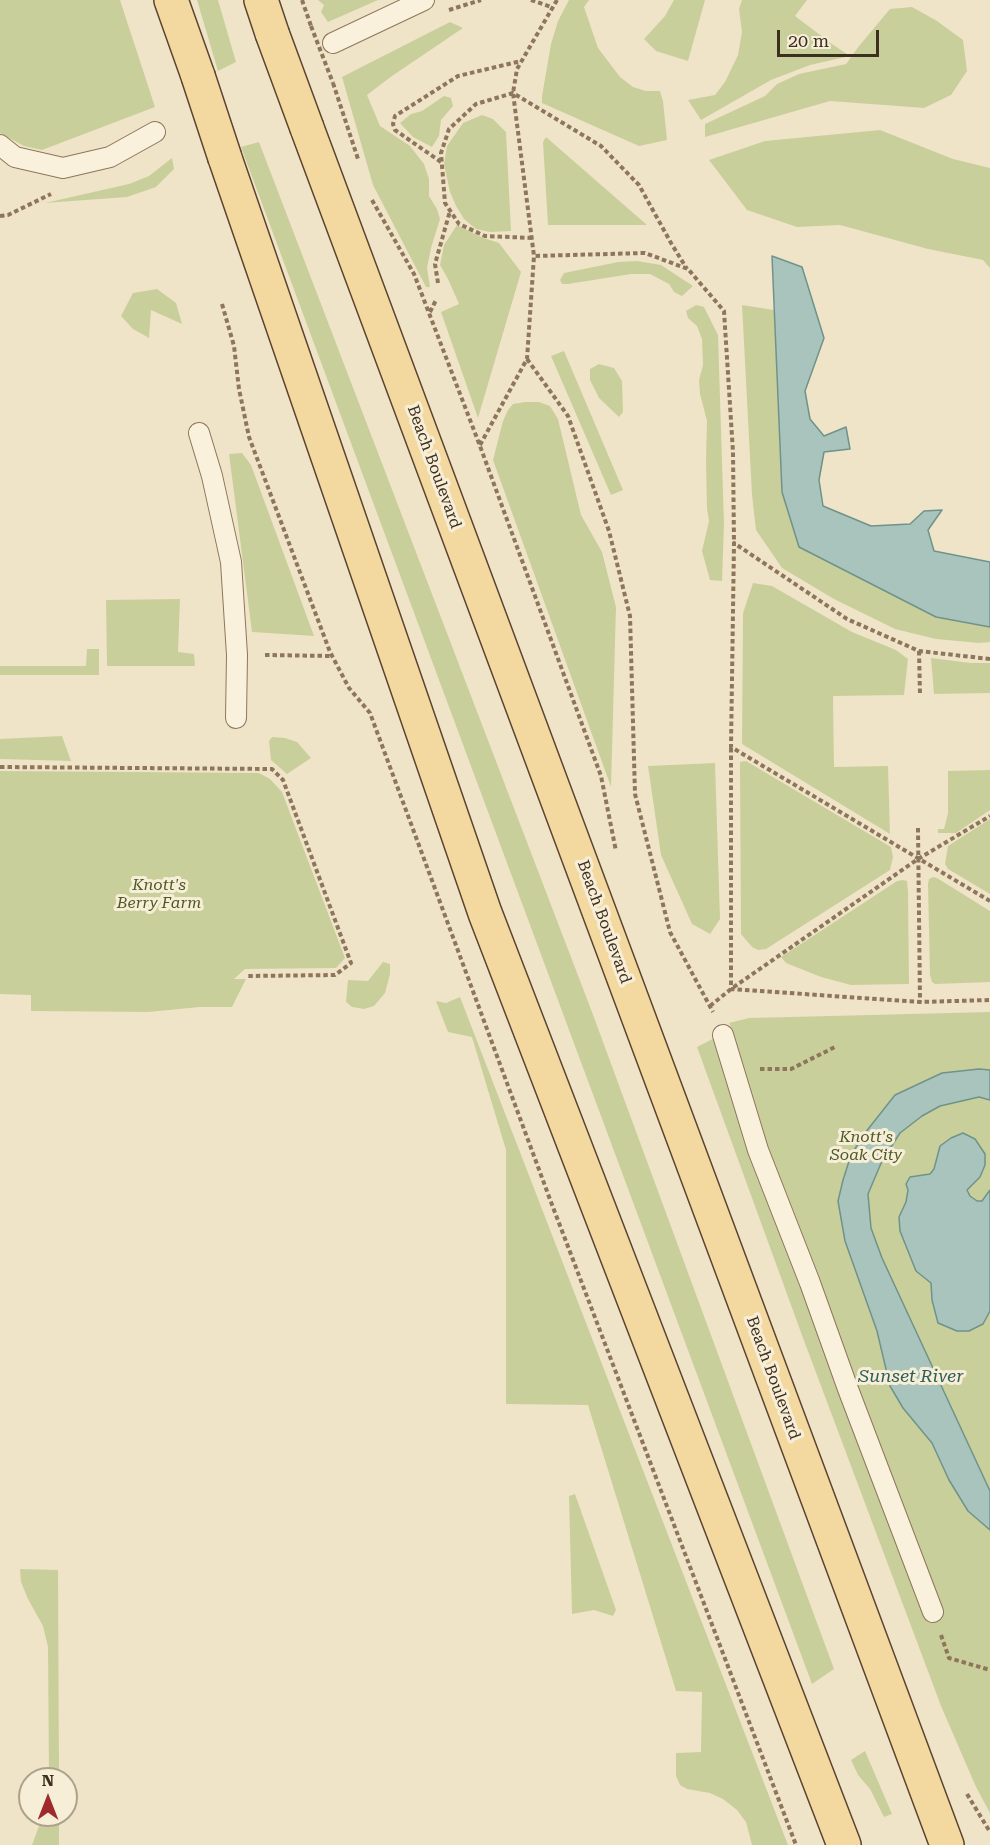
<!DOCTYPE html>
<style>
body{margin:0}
#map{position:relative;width:990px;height:1845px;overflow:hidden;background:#f0e4c8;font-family:"Roboto Serif",serif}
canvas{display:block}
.north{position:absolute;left:18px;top:1767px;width:60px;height:60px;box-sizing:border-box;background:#f7eed8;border:2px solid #ada18e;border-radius:50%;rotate:0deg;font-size:16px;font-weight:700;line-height:24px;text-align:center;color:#3d2e20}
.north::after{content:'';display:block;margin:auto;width:21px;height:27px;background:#9e2a2b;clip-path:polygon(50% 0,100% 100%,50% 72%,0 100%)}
.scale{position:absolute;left:777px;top:30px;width:102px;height:27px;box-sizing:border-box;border:3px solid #3d2e20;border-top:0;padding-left:8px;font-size:18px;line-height:21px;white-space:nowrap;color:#3d2e20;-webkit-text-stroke:4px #f7eed8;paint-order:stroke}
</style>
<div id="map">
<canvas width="990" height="1845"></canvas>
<div class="north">N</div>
<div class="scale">20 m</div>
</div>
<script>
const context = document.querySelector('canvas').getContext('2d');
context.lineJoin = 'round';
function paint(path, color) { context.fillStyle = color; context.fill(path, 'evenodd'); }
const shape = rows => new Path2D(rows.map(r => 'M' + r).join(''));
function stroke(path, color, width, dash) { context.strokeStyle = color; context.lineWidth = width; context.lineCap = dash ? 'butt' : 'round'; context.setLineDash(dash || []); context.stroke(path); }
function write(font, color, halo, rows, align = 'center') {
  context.font = font + ' "Roboto Serif",serif'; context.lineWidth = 6; context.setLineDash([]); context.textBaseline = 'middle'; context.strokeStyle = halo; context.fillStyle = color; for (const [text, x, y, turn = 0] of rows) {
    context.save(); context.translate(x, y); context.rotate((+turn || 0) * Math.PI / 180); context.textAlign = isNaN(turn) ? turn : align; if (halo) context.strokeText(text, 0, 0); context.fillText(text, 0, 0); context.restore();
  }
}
const green = shape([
 [0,0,120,0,155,107,42,150,24,146,0,133],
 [197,0,218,0,236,62,218,71],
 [318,0,378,0,328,22,321,12,324,5],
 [569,0,589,0,584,7,598,48,620,77,633,87,646,91,660,91,663,101,667,140,639,146,542,103,542,96,551,44,558,21],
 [674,0,705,0,688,61,656,51,644,39,665,16],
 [742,0,807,0,795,16,832,44,850,56,810,65,771,80,701,120,688,100,715,95,725,82,738,55,742,32,739,9],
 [912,7,937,21,963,40,967,71,951,95,924,108,830,101,705,137,705,124,765,96,777,84,799,74,846,64,859,46,890,9],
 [450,22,463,28,392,76,367,95,380,126,410,146,424,164,429,179,429,196,437,209,440,219,431,248,427,268,430,287,426,287,373,185,342,77],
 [444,96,451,98,453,106,441,120,439,136,432,147,413,137,400,123,411,114,422,111],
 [482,115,493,119,506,132,511,231,490,232,476,229,464,219,456,206,450,192,444,164,447,146,463,123],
 [880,130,953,159,990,168,990,268,983,260,928,249,840,225,797,227,747,210,709,160,765,141],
 [546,137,647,225,548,225,543,142],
 [259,142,592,1012,834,1669,812,1684,241,147],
 [172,158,174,169,156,187,127,197,45,203,129,184,149,176],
 [457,225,481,237,499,243,521,272,478,418,441,312,459,304,448,279,440,265,444,245],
 [637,261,661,265,693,286,682,296,674,292,669,284,650,274,631,274,568,284,562,284,560,280,564,273,618,262],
 [157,289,176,303,182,324,151,310,149,338,133,329,121,316,133,293],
 [696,305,704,307,718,335,724,524,722,581,710,580,702,551,709,521,707,509,706,461,707,421,700,394,699,380,703,365,702,339,697,326,688,318,686,311],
 [742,305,774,310,782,492,799,547,936,617,990,627,990,642,979,643,936,639,895,629,834,599,782,568,756,530,752,495],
 [564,351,623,490,611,495,551,356],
 [599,364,614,368,622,381,623,412,619,417,599,398,590,380,590,369],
 [525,402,539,402,550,406,558,419,581,515,602,552,616,607,611,787,493,460,503,421,508,410,513,404],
 [242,453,251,465,314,636,252,632,229,454],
 [753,583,772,586,852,632,896,650,908,659,904,695,833,696,834,767,888,766,890,834,742,744,743,613],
 [180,599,178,652,194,654,195,666,107,666,106,600],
 [87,649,99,649,99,675,0,675,0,666,86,666],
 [931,658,971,663,990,663,990,693,934,694],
 [62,736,71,761,0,759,0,739],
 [272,737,285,738,297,742,311,758,287,774,271,760,269,741],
 [746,761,891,847,893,857,890,870,766,949,758,950,752,947,741,934,740,767,740,762],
 [715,763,720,919,710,934,692,924,661,855,648,766],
 [990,770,990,810,956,833,938,833,938,829,944,829,948,813,948,771],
 [0,771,259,773,270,779,282,792,345,958,336,968,245,969,234,979,246,979,232,1007,200,1007,148,1012,31,1011,31,995,0,994],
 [990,819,990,894,948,869,945,864,948,846],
 [933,877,937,878,990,911,990,982,935,984,932,982,930,975,928,884,929,879],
 [903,880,907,881,908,891,909,984,851,985,821,977,786,963,781,957,897,881],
 [383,962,390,964,390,974,385,993,374,1006,364,1009,352,1007,346,1002,348,980,368,981],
 [460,997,788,1845,752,1845,746,1822,737,1810,723,1799,710,1793,687,1789,680,1785,676,1776,676,1753,701,1752,702,1692,676,1691,588,1405,506,1404,506,1150,472,1037,448,1032,436,1001,446,1003],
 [990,1012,990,1813,976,1787,941,1706,803,1338,697,1047,732,1029,729,1023,749,1018],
 [575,1494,616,1610,613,1616,594,1610,572,1614,569,1496],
 [20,1569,58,1570,59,1779,49,1779,48,1647,43,1626,28,1599,21,1582],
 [865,1751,892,1814,884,1817,870,1789,858,1775,851,1760],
 [43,1815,59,1815,59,1845,32,1845]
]);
const water = shape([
 [772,256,802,267,824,338,805,391,810,419,824,436,846,427,850,449,824,452,819,480,823,506,871,526,910,524,924,511,942,510,928,530,934,551,990,562,990,627,936,617,799,547,782,492,772,256],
 [979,1069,990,1070,990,1100,979,1097,940,1106,922,1116,900,1133,882,1161,868,1194,871,1228,882,1258,990,1491,990,1530,968,1511,949,1480,932,1443,903,1408,890,1386,877,1331,845,1241,838,1201,843,1180,851,1155,865,1133,895,1095,942,1073,979,1069],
 [963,1133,975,1139,985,1154,985,1165,980,1177,967,1190,970,1196,977,1201,982,1201,990,1190,990,1311,983,1324,969,1331,957,1331,938,1323,932,1300,931,1283,916,1271,900,1231,899,1217,906,1202,908,1190,906,1184,910,1177,930,1174,934,1169,940,1146,951,1138,963,1133]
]);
const path = shape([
 [302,0,311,26],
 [531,0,551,7],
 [557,0,517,69,513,93,534,256,645,253,688,269,724,311,733,452,734,543],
 [449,10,481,0],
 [333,83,358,159],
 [441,162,395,130,393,124,395,116,458,76,521,61],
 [372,200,414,274,480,446,601,776,616,851],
 [0,216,8,215,51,194],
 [532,238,485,236,459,224,445,203,441,153,449,129,476,104,513,93,601,146,639,185,671,243,687,269],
 [438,283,435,264,450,211],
 [222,304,234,346,239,389,249,437,330,652,349,688,370,713,551,1202,796,1845],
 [430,312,436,300],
 [527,359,568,416,609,531,630,616,635,794,670,932,713,1012],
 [480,445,527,359,534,256],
 [919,651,920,694],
 [265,655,332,656],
 [990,659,919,651,847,619,734,543,731,747,990,901],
 [731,748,731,989,920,1002,990,1000],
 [0,767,272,769,283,780,351,963,335,975,246,976],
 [918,828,920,1002],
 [710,1006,731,989,918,859,990,816],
 [760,1069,791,1069,835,1047],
 [941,1635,949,1658,990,1670],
 [967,1794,990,1832]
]);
const service = shape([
 [333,43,424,0],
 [0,145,15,157,63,168,110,157,155,132],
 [199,433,212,476,231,562,237,655,236,718],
 [723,1035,758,1150,810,1283,848,1389,933,1612]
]);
const primary = shape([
 [171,0,198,76],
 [261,0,272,33],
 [307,128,947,1845],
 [225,158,485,913,844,1845]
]);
const pathBridge = shape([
 [311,26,333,83]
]);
const primaryBridge = shape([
 [272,33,307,128],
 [198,76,225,158]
]);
const streetNames = [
 ["Beach Boulevard",434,467,70],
 ["Beach Boulevard",604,922,70],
 ["Beach Boulevard",773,1378,70]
];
const parkNames = [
 ["Knott's",159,885],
 ["Berry Farm",159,903],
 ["Knott's",866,1137],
 ["Soak City",866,1155]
];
const waterNames = [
 ["Sunset River",911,1377]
];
paint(green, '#c9cf9b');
paint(water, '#a9c4bc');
stroke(water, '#6f938a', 1.5);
stroke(service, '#8d765c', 22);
stroke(primary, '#5b4430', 36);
stroke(path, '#8d765c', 4, [4.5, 3]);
stroke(service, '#faf1dc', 20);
stroke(primary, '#f3d9a0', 33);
stroke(primaryBridge, '#5b4430', 36, []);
stroke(pathBridge, '#8d765c', 4, [4.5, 3]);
stroke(primaryBridge, '#f3d9a0', 33);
write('16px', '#3d2e20', '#f7eed8', streetNames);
write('italic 16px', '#4d5a26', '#f7eed8', parkNames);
write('italic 18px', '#2f5d5a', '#f7eed8', waterNames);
</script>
